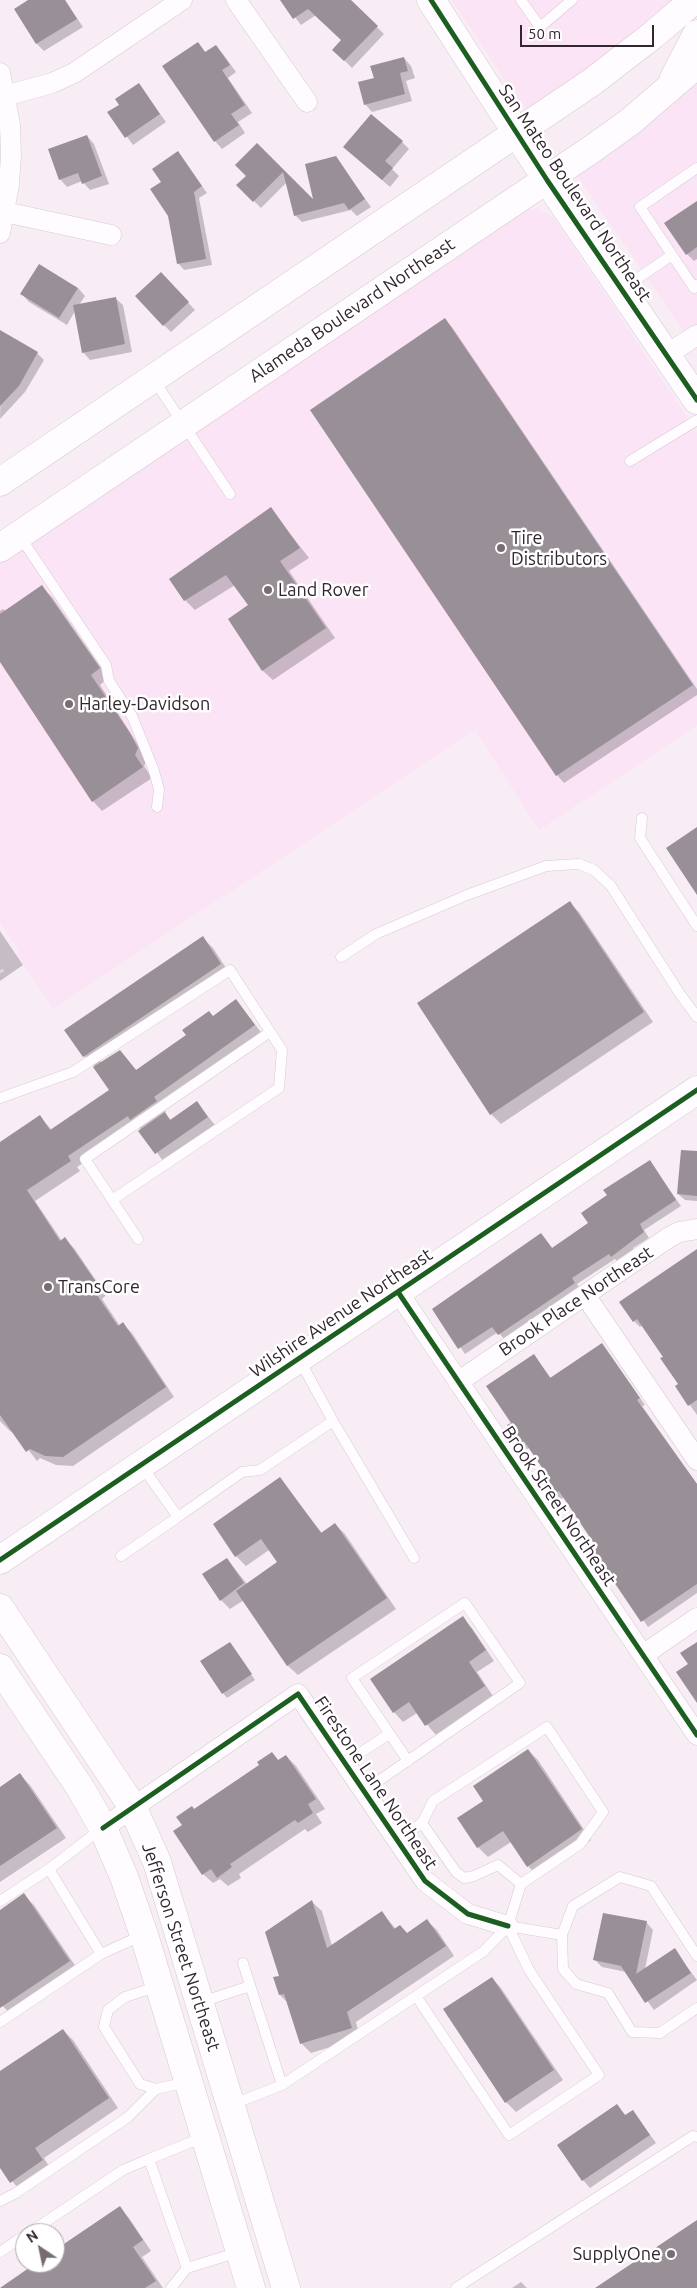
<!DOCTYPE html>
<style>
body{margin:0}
#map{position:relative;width:697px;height:2288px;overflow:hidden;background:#f8edf5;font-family:Ubuntu,sans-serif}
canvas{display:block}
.north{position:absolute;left:15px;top:2223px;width:50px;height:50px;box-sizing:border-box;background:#fff;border:1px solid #ada8ac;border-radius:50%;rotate:326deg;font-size:14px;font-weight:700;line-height:20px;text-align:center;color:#32262f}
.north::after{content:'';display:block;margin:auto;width:18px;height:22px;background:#776c74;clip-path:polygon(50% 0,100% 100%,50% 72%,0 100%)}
.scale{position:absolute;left:520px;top:25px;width:134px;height:22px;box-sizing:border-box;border:2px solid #32262f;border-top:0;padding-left:6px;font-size:15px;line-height:18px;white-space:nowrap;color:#32262f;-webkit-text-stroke:4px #fff;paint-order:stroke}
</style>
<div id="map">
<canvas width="697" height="2288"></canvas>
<div class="north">N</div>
<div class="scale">50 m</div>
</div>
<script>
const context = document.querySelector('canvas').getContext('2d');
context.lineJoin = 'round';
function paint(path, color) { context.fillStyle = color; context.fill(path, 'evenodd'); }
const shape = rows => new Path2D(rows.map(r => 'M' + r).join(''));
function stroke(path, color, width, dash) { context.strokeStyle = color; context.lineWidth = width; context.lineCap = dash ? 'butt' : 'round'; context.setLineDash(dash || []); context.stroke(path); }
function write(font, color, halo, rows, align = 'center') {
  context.font = font + ' Ubuntu,sans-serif'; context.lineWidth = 5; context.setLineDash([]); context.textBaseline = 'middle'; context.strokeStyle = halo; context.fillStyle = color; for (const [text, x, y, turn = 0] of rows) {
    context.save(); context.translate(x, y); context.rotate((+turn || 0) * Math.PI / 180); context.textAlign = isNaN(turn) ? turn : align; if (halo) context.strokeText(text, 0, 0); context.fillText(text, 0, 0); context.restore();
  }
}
const built = shape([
 [452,0,678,0,586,74,525,111],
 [697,77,697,351,576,174],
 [537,208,554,218,697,432,697,725,539,830,475,730,53,1009,17,955,18,949,0,923,0,560,520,211]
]);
const shadow = shape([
 [29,0,65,0,83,27,44,51,37,44,16,9],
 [282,0,349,0,384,34,352,68,334,50,343,40,316,15,301,25],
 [198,43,206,53,216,46,223,54,236,72,228,78,252,113,238,122,245,133,222,149,215,141],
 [404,58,411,66,415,78,406,81,412,101,372,112,365,104,375,79],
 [139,85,166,122,133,145,109,112,120,105],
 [87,136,94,144,109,184,90,190,82,181,67,187,60,179],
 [402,142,409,149,392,169,399,176,390,187,352,154],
 [257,145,315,203,336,158,371,207,357,216,351,210,302,222,295,215,287,182,261,208,238,185,248,176],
 [178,153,207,193,199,198,212,265,184,270,178,263,163,182],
 [697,203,697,259,694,261,687,254],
 [168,281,195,310,171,332,164,325],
 [78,288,85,296,79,305,115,298,123,305,132,352,90,360,83,352,75,311,67,325,29,302,22,294],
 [445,320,452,327,697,689,697,695,564,783,557,775],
 [2,333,37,353,44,360,25,392,0,419],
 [271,509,309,558,289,571,335,638,273,680,263,671,230,619,249,606,235,585,195,610,185,600],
 [42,587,52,597,108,678,100,685,147,759,144,766,152,778,102,811,93,801,0,660,0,611,3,609,6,611],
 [569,902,579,912,653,1022,501,1124,491,1114],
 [0,931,23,965,0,981],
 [203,938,213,948,230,974,100,1061,101,1063,120,1051,137,1071,236,1000,264,1036,163,1108,166,1111,164,1113,171,1120,197,1103,215,1125,163,1161,138,1126,77,1167,80,1171,35,1201,62,1241,65,1239,74,1248,106,1295,102,1299,120,1326,123,1324,132,1333,174,1397,73,1466,56,1465,40,1458,37,1461,13,1430,11,1432,0,1421,0,1143,40,1117,52,1130,111,1090,95,1067,84,1056],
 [697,1152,697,1201,685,1200,678,1194],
 [650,1162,681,1206,644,1230,649,1238,633,1248,635,1251,618,1262,615,1259,577,1284,580,1289,505,1340,498,1332,465,1354,434,1309,541,1234,553,1249,590,1224,608,1196],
 [697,1254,697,1415,677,1387,680,1385,664,1357,643,1325,640,1327,634,1321],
 [602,1344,645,1405,642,1406,697,1484,697,1593,648,1627,595,1551,599,1548,564,1497,561,1500,555,1494,543,1475,547,1472,530,1448,527,1449,521,1443,509,1426,512,1423,534,1355,551,1378],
 [280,1479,322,1533,335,1524,345,1534,396,1609,298,1675,288,1666,244,1600,230,1609,221,1600,227,1559,247,1584,278,1563,269,1550,246,1566,236,1556],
 [462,1618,472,1628,494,1661,477,1672,493,1696,436,1735,417,1713,403,1722,394,1712],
 [230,1643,255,1680,227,1698,223,1693],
 [528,1750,538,1760,591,1840,538,1876,528,1866,511,1842,488,1857,478,1847,459,1818,484,1801],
 [272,1753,279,1761,286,1756,296,1766,325,1809,316,1814,322,1823,308,1832,305,1829,239,1874,241,1878,228,1886,220,1879,213,1883,203,1874,183,1826,194,1810,260,1766],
 [20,1775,30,1785,66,1838,0,1882,0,1789],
 [24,1895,34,1905,79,1971,12,2016,0,2003,0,1911],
 [312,1902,322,1911,332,1946,382,1913,396,1929,408,1934,427,1921,437,1930,454,1956,356,2022,360,2038,311,2053,301,2043,288,2003,280,1995,280,1977],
 [646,1922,653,1930,645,1969,674,1950,697,1980,654,2010,626,1972,602,1967,595,1960],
 [492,1978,501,1988,563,2080,516,2112,506,2102],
 [63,2030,73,2040,118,2108,44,2158,52,2171,21,2192,0,2166,0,2073],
 [617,2106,626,2116,633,2111,656,2143,590,2188,583,2180],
 [120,2208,129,2218,151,2251,142,2257,163,2288,18,2288,38,2263,55,2263,55,2252],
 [521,2282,527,2288,512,2288]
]);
const building = shape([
 [28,0,65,0,77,19,36,44,14,9],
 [280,0,351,0,378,26,344,61,332,50,341,40,308,9,293,19],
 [198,42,205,52,216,45,230,65,222,70,245,105,231,114,239,125,214,142,162,66],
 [404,57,408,71,400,73,405,94,364,105,358,82,374,78,370,66],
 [139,83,160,114,125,138,107,112,119,105,115,99],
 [371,114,403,141,385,161,393,168,382,180,343,147],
 [87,135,102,176,82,184,78,173,59,180,48,149],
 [257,143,313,199,305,164,336,156,365,199,349,210,344,203,294,216,283,172,253,202,236,185,246,176,235,165],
 [178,151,202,186,194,192,206,259,177,264,168,216,150,189,161,182,152,169],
 [697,201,697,247,686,255,664,223],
 [39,264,78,288,59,318,20,294],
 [161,272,189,302,163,326,135,296],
 [116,297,125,344,82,353,73,305],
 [445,318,693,685,556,776,310,410],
 [0,330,38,352,19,386,0,406],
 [271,507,300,548,280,561,326,628,262,671,228,619,248,605,226,575,184,601,169,579],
 [42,585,100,668,91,675,130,733,138,748,135,755,143,767,92,802,0,662,0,614],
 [697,827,697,895,666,848],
 [570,901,644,1012,490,1115,417,1003],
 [203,936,221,964,83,1057,64,1030],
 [236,999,255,1025,154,1097,157,1101,130,1120,128,1116,68,1156,71,1161,27,1190,60,1241,65,1237,98,1285,93,1289,118,1326,123,1322,166,1387,63,1457,45,1456,30,1449,26,1452,0,1415,0,1142,40,1115,50,1130,109,1090,93,1067,120,1050,136,1070,186,1035,182,1030,209,1011,213,1016],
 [197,1101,208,1117,155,1154,138,1131,165,1112,170,1120],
 [681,1150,697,1151,697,1196,677,1194],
 [650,1160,676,1200,640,1224,644,1232,611,1257,609,1254,572,1278,575,1283,498,1335,492,1327,458,1349,432,1309,541,1233,552,1248,588,1223,581,1213,607,1195,603,1190],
 [697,1249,697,1400,688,1406,675,1386,678,1384,660,1358,663,1357,637,1319,633,1322,619,1302],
 [602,1343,640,1398,637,1400,697,1484,697,1584,641,1622,593,1551,597,1548,559,1491,554,1494,541,1475,545,1472,524,1441,520,1444,507,1425,511,1423,486,1386,534,1354,550,1378],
 [280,1477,321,1533,335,1523,387,1598,287,1666,236,1591,277,1562,261,1539,235,1557,213,1524],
 [227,1558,244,1583,220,1601,202,1574],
 [463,1616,486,1650,469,1662,485,1686,425,1726,409,1702,393,1713,370,1679],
 [230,1642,252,1674,222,1694,200,1661],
 [697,1642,697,1703,676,1672,688,1664,680,1653],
 [528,1749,582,1829,527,1867,503,1831,477,1848,457,1818,483,1801,473,1786],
 [272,1752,278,1760,286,1755,316,1799,308,1804,313,1813,298,1823,295,1820,230,1864,232,1867,217,1878,211,1869,202,1875,173,1831,182,1825,176,1817,192,1806,194,1809,259,1765,257,1762],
 [20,1773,57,1828,0,1866,0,1787],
 [24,1893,70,1961,0,2008,0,1910],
 [312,1900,327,1948,382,1911,394,1929,400,1925,407,1933,427,1919,446,1946,347,2012,352,2028,300,2044,284,1994,279,1995,273,1977,279,1976,265,1932],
 [603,1913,647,1921,636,1974,675,1948,691,1973,645,2003,621,1966,593,1960],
 [492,1977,554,2070,505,2103,443,2009],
 [63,2029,109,2098,35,2148,43,2160,10,2183,0,2168,0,2071],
 [617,2104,625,2115,633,2110,650,2135,582,2181,557,2145],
 [120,2206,143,2240,133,2247,156,2281,145,2288,0,2288,36,2263,55,2263,55,2250],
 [697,2220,697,2288,595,2288]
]);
const path = shape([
 [0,972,5,969]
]);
const lane = shape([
 [521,0,540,27,572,0],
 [697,168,640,207,694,288,697,285],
 [622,289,672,255],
 [154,380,230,494],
 [630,461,697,420],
 [19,535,106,665,109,681,132,716,153,768,159,789,157,807],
 [642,818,640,838,697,926],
 [341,957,376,934,467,895,546,866,579,864,594,870,611,886,680,994,697,1017],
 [0,1098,73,1072,230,970,282,1050,279,1088,112,1200],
 [138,1239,85,1159,270,1032],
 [333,1421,414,1558],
 [141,1465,178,1517,242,1472,260,1470,333,1421,299,1359],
 [121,1556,178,1517],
 [345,1763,389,1734],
 [364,1791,520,1683,465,1603,352,1678,408,1761],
 [422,1823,456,1872,464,1878,474,1876,498,1865,521,1884],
 [49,1869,101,1954],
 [0,1901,49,1869,101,1829],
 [508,1926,562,1935],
 [697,1956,651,1886,620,1877,573,1906,562,1935,563,1969,576,1984,608,1993,632,2032,660,2033,697,2008],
 [243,1963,282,2085],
 [159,1986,125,1997,108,2010,104,2027,140,2084,156,2089,188,2082],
 [416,1996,509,2135,599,2075,529,1970,508,1926],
 [201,2002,250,1986],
 [0,2022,101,1954,143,1935],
 [231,2105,282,2085,484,1951,508,1926,521,1884,580,1844,603,1812,547,1727,433,1801,422,1823,397,1840],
 [204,2137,149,2159,187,2268,239,2252],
 [0,2201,16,2193,128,2117,156,2089],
 [29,2233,123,2170,149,2159],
 [0,2252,25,2235],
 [171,2288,187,2268],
 [456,2288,693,2136,697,2137]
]);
const street = shape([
 [236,0,307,102],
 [0,73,10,125,11,155,9,184,0,233],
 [5,96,52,83,74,73,182,0],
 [5,212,111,235],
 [666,355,697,335],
 [398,1292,697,1735],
 [585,1295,697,1460],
 [458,1382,668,1238,679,1232,697,1229],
 [643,1655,697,1618],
 [103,1828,298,1694,425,1881,468,1914,508,1926]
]);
const secondary = shape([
 [431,0,547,180,697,400],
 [0,1560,697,1090],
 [0,1608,132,1806,157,1862,286,2288],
 [0,1668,81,1789,103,1828,124,1877,144,1935,251,2288]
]);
const primary = shape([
 [674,78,697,34],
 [0,482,592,82,653,35,694,0],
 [0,548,592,149,631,121,697,64]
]);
const cycleway = shape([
 [431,0,547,180,697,400],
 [398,1292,697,1735],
 [0,1560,697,1090],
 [103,1828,298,1694,425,1881,468,1914,508,1926]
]);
const markers = [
 [501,548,5,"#776c74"],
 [268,590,5,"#776c74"],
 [69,704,5,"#776c74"],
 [48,1287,5,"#776c74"],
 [671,2254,5,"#776c74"]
];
const streetNames = [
 ["San Mateo Boulevard Northeast",575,193,56],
 ["Alameda Boulevard Northeast",352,310,-34],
 ["Brook Place Northeast",576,1301,-34],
 ["Wilshire Avenue Northeast",341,1313,-34],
 ["Brook Street Northeast",559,1506,56],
 ["Firestone Lane Northeast",376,1783,56],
 ["Jefferson Street Northeast",181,1947,72]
];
const poiNames = [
 ["Tire",511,538],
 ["Distributors",511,559],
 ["Land Rover",278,590],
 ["Harley-Davidson",79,704],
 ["TransCore",58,1287],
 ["SupplyOne",661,2254,"right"]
];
paint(built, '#fae4f5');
paint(shadow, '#0003');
paint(building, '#998f97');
stroke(lane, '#d5cad3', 11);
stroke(street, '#d5cad3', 21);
stroke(secondary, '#d5cad3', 29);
stroke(primary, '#d5cad3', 29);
stroke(path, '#dcd9dc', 3, [4, 2.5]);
stroke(lane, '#fefcfe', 10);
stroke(street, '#fefcfe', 20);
stroke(secondary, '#fefcfe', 28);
stroke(primary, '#fefcfe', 28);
stroke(cycleway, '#1b5e20', 5);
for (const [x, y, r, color] of markers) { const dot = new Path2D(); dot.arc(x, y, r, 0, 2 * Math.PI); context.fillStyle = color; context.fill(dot); stroke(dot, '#fff', 2); }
write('18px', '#32262f', '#fff', streetNames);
write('18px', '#32262f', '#fff', poiNames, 'left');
</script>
